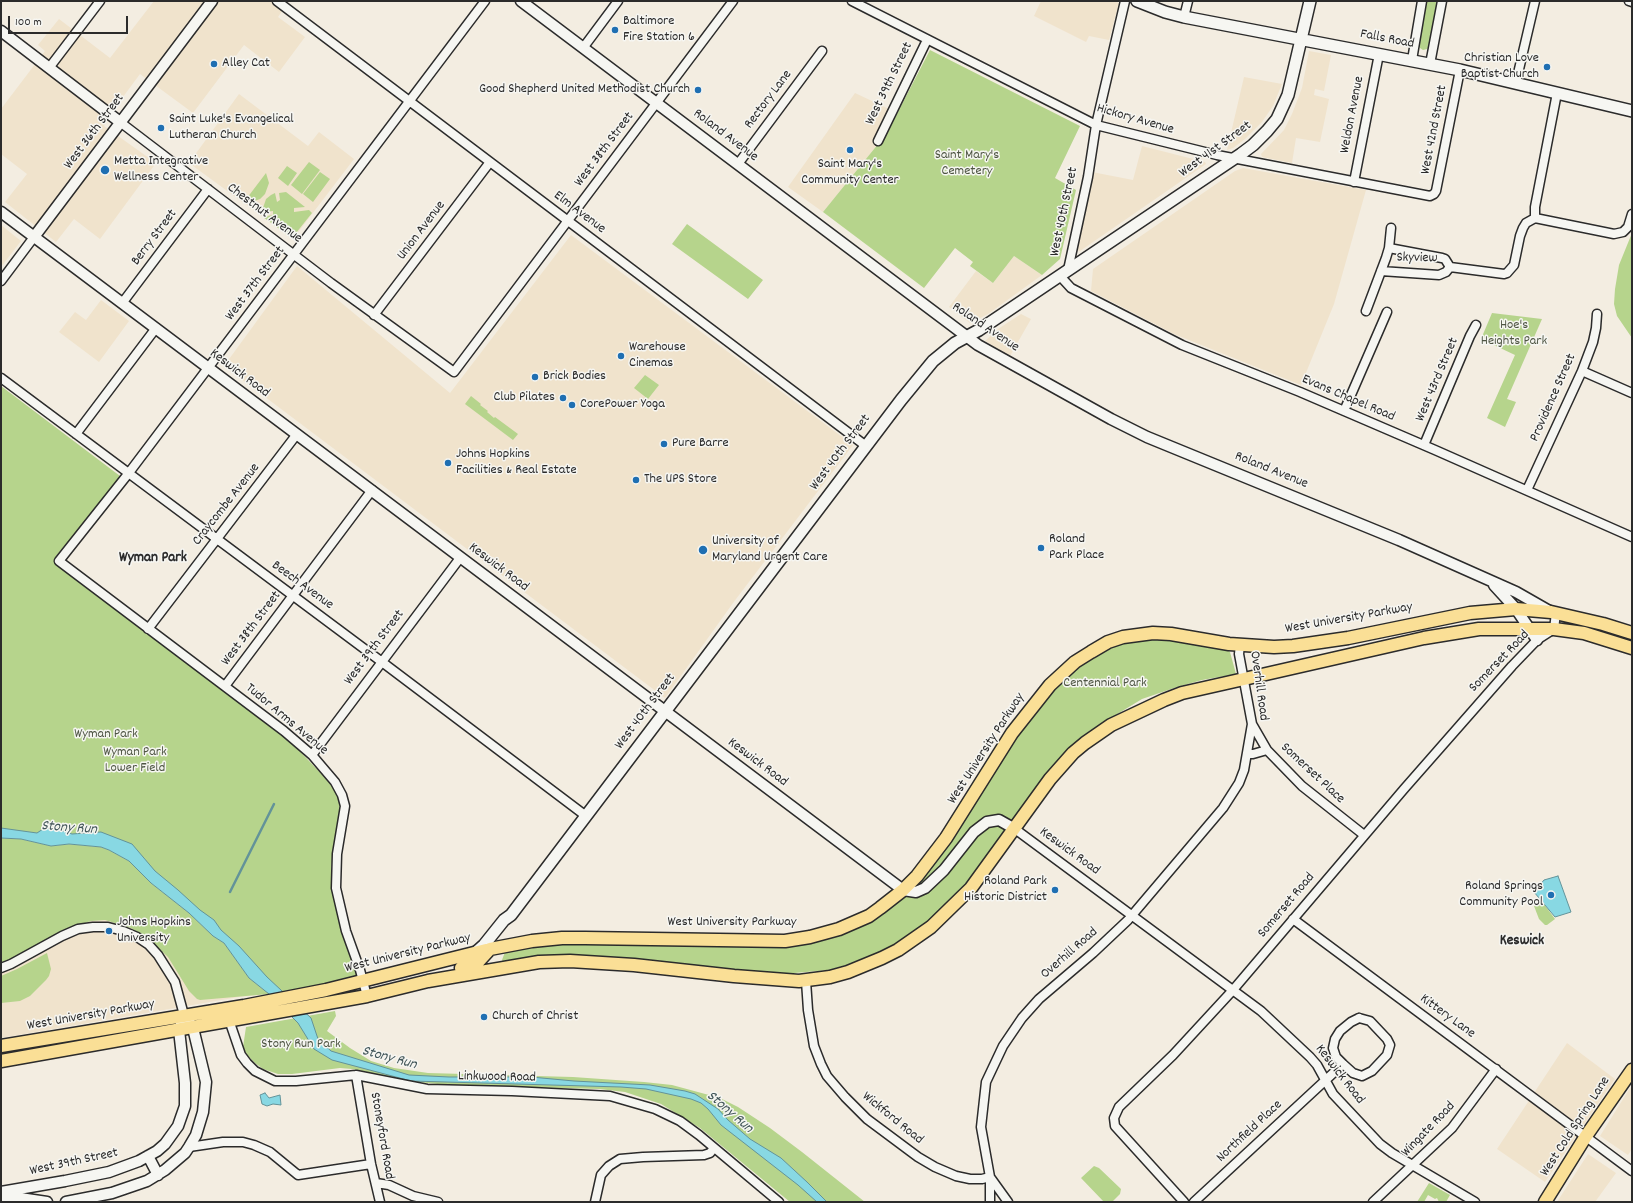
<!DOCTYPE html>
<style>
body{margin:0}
#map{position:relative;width:1633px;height:1203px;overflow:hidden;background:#f3ede1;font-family:Dekko,sans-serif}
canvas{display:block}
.frame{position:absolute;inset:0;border:2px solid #2b2b2b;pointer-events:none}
.scale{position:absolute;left:8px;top:16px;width:120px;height:18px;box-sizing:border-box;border:2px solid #2b2b2b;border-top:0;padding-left:5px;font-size:12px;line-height:14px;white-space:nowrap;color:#2b2b2b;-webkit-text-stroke:3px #f6f6f2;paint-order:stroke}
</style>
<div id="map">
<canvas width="1633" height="1203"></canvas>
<div class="frame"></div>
<div class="scale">100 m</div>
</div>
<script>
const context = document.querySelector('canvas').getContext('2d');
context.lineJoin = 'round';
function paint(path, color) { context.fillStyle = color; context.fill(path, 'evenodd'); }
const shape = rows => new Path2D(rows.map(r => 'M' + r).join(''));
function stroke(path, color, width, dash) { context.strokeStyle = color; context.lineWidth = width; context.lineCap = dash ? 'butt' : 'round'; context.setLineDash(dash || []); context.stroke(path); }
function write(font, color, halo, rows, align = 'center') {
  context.font = font + ' Dekko,sans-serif'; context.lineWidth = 3; context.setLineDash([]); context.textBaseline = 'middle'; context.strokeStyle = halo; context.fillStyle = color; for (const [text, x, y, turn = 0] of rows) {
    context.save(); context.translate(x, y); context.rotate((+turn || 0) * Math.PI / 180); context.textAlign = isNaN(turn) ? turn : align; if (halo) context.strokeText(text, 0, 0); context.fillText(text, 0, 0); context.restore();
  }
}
const built = shape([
 [154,1,289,1,278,17,305,37,279,72,244,45,193,113,140,74,117,105,104,126,156,163,100,239,74,219,56,242,5,202,27,174,1,154,1,109,45,51,38,45,59,19,110,58],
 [1041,1,1115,1,1119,3,1109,40,1089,36,1086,42,1034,16],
 [1309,51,1331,55,1324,91,1315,89,1314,95,1329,99,1320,142,1296,138,1292,163,1262,157,1261,154,1284,130,1292,114,1302,88],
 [1244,77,1282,84,1273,106,1262,122,1245,139,1233,148,1227,150],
 [855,93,889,109,879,143,823,212,788,187],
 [239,94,308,146,319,132,354,159,293,239,189,163],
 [1142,146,1205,162,1206,164,1080,251,1076,250,1092,172,1133,180],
 [1243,168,1366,190,1334,304,1301,385,1174,334,1091,291,1093,269,1235,171],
 [1,225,21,241,1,267],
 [571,235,853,445,733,603,665,698,224,366,297,266,450,393],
 [1014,256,1042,275,988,314,970,323,949,307,976,271,993,283],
 [101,300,129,321,99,362,59,332,75,312,86,320],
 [1021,314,1031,319,1010,356,985,341,998,329],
 [1,834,175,897,278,993,239,997,1,1038],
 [1567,1043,1615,1079,1545,1182,1497,1149],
 [1630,1088,1632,1089,1632,1149,1628,1155,1600,1136],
 [1588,1154,1616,1173,1595,1202,1557,1202]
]);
const green = shape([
 [1426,1,1439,1,1430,46,1427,49,1423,50,1420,48,1418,45],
 [930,50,1080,126,1055,178,1076,190,1060,259,1042,275,1014,256,993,283,970,266,973,262,955,248,924,288,823,212,887,133],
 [309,162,320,170,302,194,291,185],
 [287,166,297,173,288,186,278,178],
 [320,172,330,179,313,202,303,194],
 [266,173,269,183,265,194,260,199,246,204,244,202],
 [286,192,305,207,294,208,294,212,309,210,312,213,292,238,263,217,273,215,273,211,264,212,262,211,266,199,271,195,275,193,277,202,280,200,279,193],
 [687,224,763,280,748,299,672,244],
 [1632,233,1632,338,1617,316,1614,304,1615,289,1619,265],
 [1492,313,1542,319,1507,399,1516,402,1505,427,1487,418,1515,355,1481,339],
 [645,375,659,385,648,399,634,388],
 [1,386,120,476,121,480,56,556,55,564,291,742,332,785,340,800,341,806,331,868,332,884,336,908,357,976,325,985,278,993,227,940,109,843,1,834],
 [471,396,481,404,480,405,488,411,487,412,494,418,495,417,518,434,513,440,465,404],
 [1156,636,1224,647,1230,652,1236,674,1202,680,1177,687,1142,699,1109,719,1084,735,1062,756,1043,779,1013,819,985,861,959,894,930,921,904,939,883,951,857,962,829,970,783,974,587,956,558,956,503,962,502,960,505,952,537,944,799,942,889,907,1005,750,1057,683,1085,659,1120,641],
 [1,838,21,839,51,846,69,844,101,847,109,850,129,861,151,883,189,913,213,936,224,943,249,978,269,994,200,1000,197,999,189,991,168,957,151,941,131,928,105,920,91,921,61,931,38,946,1,963],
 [1541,900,1555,919,1547,925,1545,925,1539,919,1534,906],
 [47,953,51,969,49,976,46,980,30,996,20,1001,1,1003,1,976,17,969],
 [335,1011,336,1016,327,1031,350,1048,371,1061,394,1068,428,1073,573,1077,644,1082,672,1085,720,1098,738,1107,770,1128,802,1152,865,1202,790,1202,700,1128,661,1104,625,1092,599,1089,448,1085,417,1082,352,1069,340,1068,292,1074,278,1074,263,1069,255,1063,247,1055,243,1047,246,1027],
 [1094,1166,1099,1168,1121,1189,1120,1194,1112,1202,1104,1202,1081,1178],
 [1429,1183,1450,1195,1446,1202,1439,1202,1437,1198,1435,1199,1428,1195,1424,1202,1417,1202]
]);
const water = shape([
 [1,828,37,833,43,829,54,828,72,834,101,832,132,844,155,871,178,890,200,910,214,920,221,930,239,946,267,977,311,1018,318,1039,331,1051,409,1075,449,1077,531,1077,574,1081,650,1085,685,1091,695,1094,718,1109,728,1120,750,1139,781,1158,807,1182,827,1202,817,1202,798,1185,721,1125,708,1109,701,1103,691,1099,646,1089,621,1087,411,1081,332,1060,314,1049,298,1023,269,994,249,978,224,943,213,936,189,913,151,883,129,861,109,850,101,847,69,844,51,846,21,839,1,838,1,828],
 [1558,876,1571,912,1555,917,1534,892,1544,880,1558,876],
 [265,1093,269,1098,280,1095,281,1105,273,1104,267,1106,262,1104,260,1095,265,1093]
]);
const stream = shape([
 [230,892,274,804]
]);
const minor = shape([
 [277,1,866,446],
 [852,1,1096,125,1217,155,1430,196,1434,194,1436,191,1460,70],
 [1629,1,1632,2],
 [1184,17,1188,1],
 [583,48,618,1],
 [1412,60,1422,1],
 [1430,64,1442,1],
 [49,68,100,1],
 [1516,82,1535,1],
 [120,122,331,283,454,372,733,1],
 [878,141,927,40],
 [738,164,822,51],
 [1354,182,1379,54],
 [1535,218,1535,207,1557,93],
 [1535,218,1614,234,1623,232,1628,227,1632,214],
 [1389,248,1442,258,1445,259,1450,267],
 [1450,267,1504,274,1507,273,1514,265,1520,236,1523,228,1526,223,1535,218],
 [1068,270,1088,177,1096,125,1125,1],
 [1381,271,1439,275,1446,272,1450,267],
 [1060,276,1071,288,1182,345,1300,392,1435,450,1632,537],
 [1,281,34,237],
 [123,302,208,189],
 [1366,311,1386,258,1389,248,1391,228],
 [374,315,490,162],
 [1582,371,1632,393],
 [1,378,382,662,586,816],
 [1344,411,1387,312],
 [76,434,156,328],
 [1424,445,1470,336,1476,325],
 [1527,490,1582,371,1593,342,1596,328,1597,314],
 [148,629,297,434],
 [225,686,372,490],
 [1252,724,1267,750,1302,786,1364,835],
 [1247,754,1253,754,1267,750],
 [312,755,460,558],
 [1015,829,1261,1011,1310,1057,1317,1065,1333,1094,1380,1144,1392,1153,1475,1202],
 [1293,919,1632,1171],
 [1,968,11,964,62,936,78,929,93,927,108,927,123,931,137,937,149,945,158,955,175,982,184,1015],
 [806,981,808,1010,814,1046,821,1064,827,1076,845,1097,867,1119,918,1157,935,1167,956,1176,970,1179,982,1179,990,1177],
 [367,996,360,970,346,931,336,888,337,854,345,806,342,795,335,782,312,755,284,731,59,561,128,474,485,1],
 [228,1017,241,1055,247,1063,255,1071,275,1081,296,1081,356,1075,427,1089,512,1091,610,1096,655,1109,680,1121,699,1135,779,1202],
 [1359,1018,1370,1021,1387,1039,1390,1045,1387,1055,1372,1071,1362,1076,1353,1073,1343,1064,1336,1057,1333,1048,1335,1039,1340,1031,1351,1022,1359,1018],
 [356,1075,371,1164,380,1202],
 [189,1147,223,1142,243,1142,254,1145,270,1152,298,1175,371,1164],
 [990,1177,1008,1202],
 [376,1183,389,1185,413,1196,438,1202],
 [595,1202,601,1175,609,1166,620,1159,643,1157,704,1155,710,1153,714,1148],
 [990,1202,990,1177,981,1127,986,1082,1003,1046,1022,1018,1039,999,1093,953,1128,920,1223,808,1239,783,1244,770,1252,724,1239,654,1240,645],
 [1184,1202,1115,1126,1114,1118,1119,1107,1173,1055,1233,990,1404,789,1512,666,1537,640,1554,629,1556,613],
 [1194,1202,1343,1064],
 [1373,1202,1452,1128,1496,1069]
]);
const tertiary = shape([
 [521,1,978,345,1111,419,1147,437,1399,540,1516,592,1551,612],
 [1,31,120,122],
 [1,212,903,890,916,892,925,888,944,870,974,832,987,822,999,820,1015,829],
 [34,237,212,1],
 [1494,585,1516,609,1537,640],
 [148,1156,158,1175],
 [1,1192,65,1181,109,1172,139,1161,157,1151,165,1144,178,1126,185,1106,185,1083,179,1030,184,1015],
 [1,1201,20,1198,47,1202],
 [66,1202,112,1193,147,1181,165,1170,185,1153,189,1147,196,1135,203,1112,206,1082,193,1028,189,1021]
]);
const secondary = shape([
 [1137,1,1165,12,1184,17,1460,70,1632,111],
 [475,953,484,945,504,920,511,915,901,400,933,361,955,343,979,330,1241,154,1253,145,1267,131,1277,119,1288,95,1310,1]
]);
const primary = shape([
 [461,968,479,961,490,949],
 [1,1046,244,1006,326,990,490,949,532,941,562,938,585,938,785,941,810,937,839,929,869,916,880,908,903,890,917,876,946,838,1012,733,1050,685,1075,662,1091,652,1108,642,1123,637,1153,633,1171,634,1229,644,1274,647,1293,646,1348,638,1470,613,1516,609,1551,612,1603,624,1632,633],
 [1,1061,367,996,428,981,539,962,570,961,634,965,734,976,799,981,830,977,848,972,882,958,898,950,931,927,971,888,1050,779,1073,753,1085,743,1111,725,1164,700,1182,693,1244,679,1424,638,1479,629,1554,629,1584,633,1632,648],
 [1545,1202,1586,1136,1632,1070]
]);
const markers = [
 [615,30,4,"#1f6fb2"],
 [214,64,4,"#1f6fb2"],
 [1547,67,4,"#1f6fb2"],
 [698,90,4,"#1f6fb2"],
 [161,128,4,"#1f6fb2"],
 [850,150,4,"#1f6fb2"],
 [105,170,5,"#1f6fb2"],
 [621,356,4,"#1f6fb2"],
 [535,377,4,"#1f6fb2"],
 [563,398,4,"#1f6fb2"],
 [572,405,4,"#1f6fb2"],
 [664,444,4,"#1f6fb2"],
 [448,463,4,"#1f6fb2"],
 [636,480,4,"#1f6fb2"],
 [1041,548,4,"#1f6fb2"],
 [703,550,5,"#1f6fb2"],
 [1055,890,4,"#1f6fb2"],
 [1551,895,4,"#1f6fb2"],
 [109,931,4,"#1f6fb2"],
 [484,1017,4,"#1f6fb2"]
];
const poiNames = [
 ["Baltimore",623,22],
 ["Fire Station 6",623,38],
 ["Christian Love",1539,59,"right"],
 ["Baptist Church",1539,75,"right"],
 ["Alley Cat",222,64],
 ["Good Shepherd United Methodist Church",690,90,"right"],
 ["Saint Luke's Evangelical",169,120],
 ["Lutheran Church",169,136],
 ["Metta Integrative",114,162],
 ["Wellness Center",114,178],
 ["Saint Mary's",850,165,"center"],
 ["Community Center",850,181,"center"],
 ["Warehouse",629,348],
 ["Cinemas",629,364],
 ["Brick Bodies",543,377],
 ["Club Pilates",555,398,"right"],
 ["CorePower Yoga",580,405],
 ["Pure Barre",672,444],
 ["Johns Hopkins",456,455],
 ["Facilities & Real Estate",456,471],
 ["The UPS Store",644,480],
 ["Roland",1049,540],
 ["Park Place",1049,556],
 ["University of",712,542],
 ["Maryland Urgent Care",712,558],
 ["Roland Park",1047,882,"right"],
 ["Historic District",1047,898,"right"],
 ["Roland Springs",1543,887,"right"],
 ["Community Pool",1543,903,"right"],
 ["Johns Hopkins",117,923],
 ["University",117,939],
 ["Church of Christ",492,1017]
];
const streetNames = [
 ["Falls Road",1387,40,11],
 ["West 39th Street",890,84,-64],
 ["Rectory Lane",769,100,-53],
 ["Weldon Avenue",1353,115,-79],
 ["Hickory Avenue",1135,120,16],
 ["West 42nd Street",1435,130,-79],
 ["West 36th Street",95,132,-53],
 ["Roland Avenue",725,136,37],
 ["West 38th Street",605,150,-53],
 ["West 41st Street",1216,150,-36],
 ["West 40th Street",1065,212,-78],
 ["Elm Avenue",579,213,37],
 ["Chestnut Avenue",264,214,37],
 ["Union Avenue",422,231,-53],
 ["Berry Street",155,238,-53],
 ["Skyview",1417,259,1],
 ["West 37th Street",256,284,-53],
 ["Roland Avenue",985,328,34],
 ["Keswick Road",239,374,37],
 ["West 43rd Street",1438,380,-67],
 ["Providence Street",1554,398,-66],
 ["Evans Chapel Road",1348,399,23],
 ["West 40th Street",841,453,-53],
 ["Roland Avenue",1271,471,22],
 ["Craycombe Avenue",227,505,-52],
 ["Keswick Road",498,568,37],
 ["Beech Avenue",302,586,36],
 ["West University Parkway",1349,619,-10],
 ["West 38th Street",252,629,-53],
 ["West 39th Street",375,648,-53],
 ["Somerset Road",1500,662,-46],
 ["Overhill Road",1258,686,82],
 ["West 40th Street",646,712,-53],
 ["Tudor Arms Avenue",286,720,40],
 ["West University Parkway",987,749,-57],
 ["Keswick Road",757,763,37],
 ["Somerset Place",1312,774,43],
 ["Keswick Road",1069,852,36],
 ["Somerset Road",1287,906,-50],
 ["West University Parkway",732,923],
 ["West University Parkway",408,954,-14],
 ["Overhill Road",1070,954,-41],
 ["West University Parkway",91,1016,-10],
 ["Kittery Lane",1447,1017,36],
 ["Keswick Road",1339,1075,52],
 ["Linkwood Road",497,1078,1],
 ["Wickford Road",892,1119,39],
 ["West Cold Spring Lane",1576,1127,-57],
 ["Wingate Road",1429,1130,-46],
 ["Northfield Place",1250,1132,-43],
 ["Stoneyford Road",381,1136,80],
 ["West 39th Street",74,1163,-12]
];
const parkNames = [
 ["Saint Mary's",967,156],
 ["Cemetery",967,172],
 ["Hoe's",1514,326],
 ["Heights Park",1514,342],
 ["Centennial Park",1105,684],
 ["Wyman Park",106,735],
 ["Wyman Park",135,753],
 ["Lower Field",135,769],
 ["Stony Run Park",301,1045]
];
const neighbourhoodNames = [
 ["Wyman Park",153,559],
 ["Keswick",1522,942]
];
const waterNames = [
 ["Stony Run",69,829,4],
 ["Stony Run",389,1059,15],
 ["Stony Run",729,1113,41]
];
paint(built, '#f0e3cc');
paint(green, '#b6d48c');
paint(water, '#88d8e3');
stroke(water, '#639399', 1);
stroke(stream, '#639399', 2.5);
stroke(minor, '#2b2b2b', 11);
stroke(tertiary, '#2b2b2b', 13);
stroke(secondary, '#2b2b2b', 14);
stroke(primary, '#2b2b2b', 15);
stroke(minor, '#f6f6f2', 8);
stroke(tertiary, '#f6f6f2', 10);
stroke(secondary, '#f6f6f2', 11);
stroke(primary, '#fadf96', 12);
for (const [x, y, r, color] of markers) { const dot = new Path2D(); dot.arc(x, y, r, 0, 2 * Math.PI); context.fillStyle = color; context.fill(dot); stroke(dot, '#f6f6f2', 1.5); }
write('14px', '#2b2b2b', '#f6f6f2', poiNames, 'left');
write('14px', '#2b2b2b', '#f6f6f2', streetNames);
write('14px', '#4e5543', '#f6f6f2', parkNames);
write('bold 15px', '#2b2b2b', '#f6f6f2', neighbourhoodNames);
write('italic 15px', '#425659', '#f6f6f2', waterNames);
</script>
